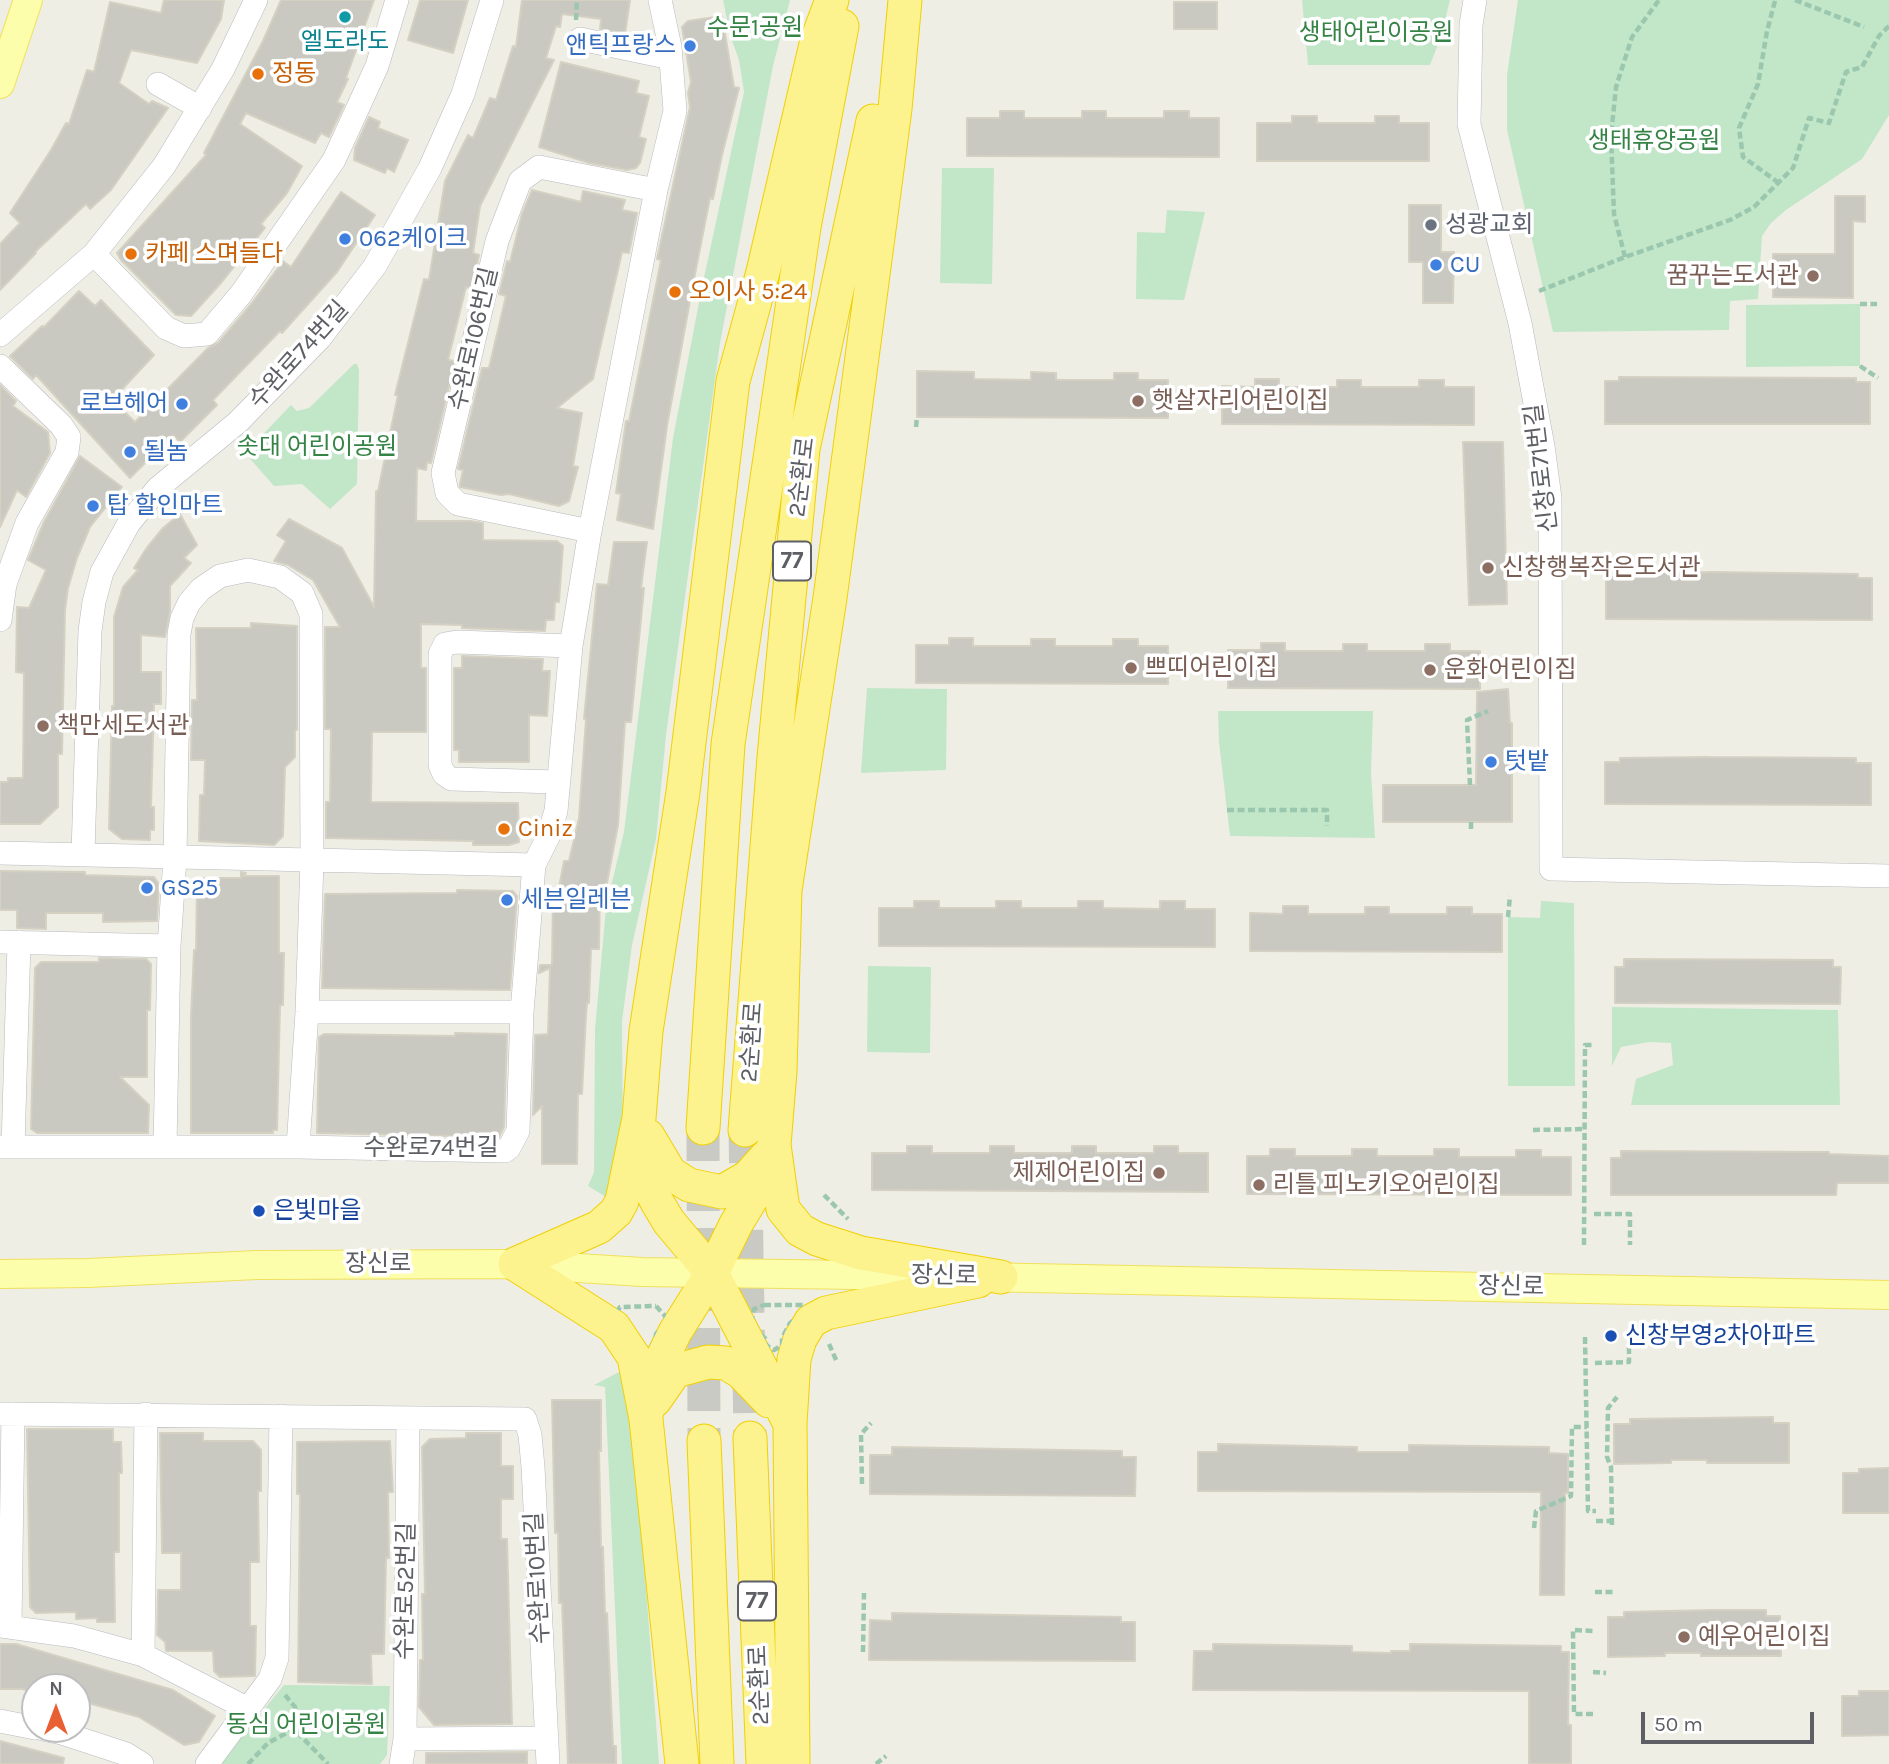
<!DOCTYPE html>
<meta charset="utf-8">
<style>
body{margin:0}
#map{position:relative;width:1889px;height:1764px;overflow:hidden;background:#efeee5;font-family:Karla,sans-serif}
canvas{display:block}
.north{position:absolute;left:21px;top:1673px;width:70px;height:70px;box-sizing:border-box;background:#fff;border:2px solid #bebfc1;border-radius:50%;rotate:0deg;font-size:19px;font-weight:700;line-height:28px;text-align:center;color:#5d5f65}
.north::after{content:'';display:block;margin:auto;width:24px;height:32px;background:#e86032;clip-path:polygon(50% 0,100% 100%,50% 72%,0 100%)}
.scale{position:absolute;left:1641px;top:1712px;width:173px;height:32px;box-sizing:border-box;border:4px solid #5d5f65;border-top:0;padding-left:9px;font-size:21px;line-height:24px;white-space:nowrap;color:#5d5f65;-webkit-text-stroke:5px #fff;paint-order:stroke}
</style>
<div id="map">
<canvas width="1889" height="1764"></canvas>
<div class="north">N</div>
<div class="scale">50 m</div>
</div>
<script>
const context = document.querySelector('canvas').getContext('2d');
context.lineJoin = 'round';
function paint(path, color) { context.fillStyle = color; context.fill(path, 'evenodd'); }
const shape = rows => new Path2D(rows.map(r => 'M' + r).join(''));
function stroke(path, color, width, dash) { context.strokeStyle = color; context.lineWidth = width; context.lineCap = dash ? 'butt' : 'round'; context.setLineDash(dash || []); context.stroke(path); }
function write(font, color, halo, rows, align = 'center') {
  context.font = font + ' Karla,"Noto Sans KR",sans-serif'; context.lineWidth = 7; context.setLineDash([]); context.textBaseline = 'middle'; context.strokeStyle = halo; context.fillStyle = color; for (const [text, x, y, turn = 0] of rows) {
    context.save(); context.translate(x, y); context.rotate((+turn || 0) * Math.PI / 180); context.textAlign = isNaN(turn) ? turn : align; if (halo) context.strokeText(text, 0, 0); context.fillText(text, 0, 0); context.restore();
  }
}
const green = shape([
 [723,0,790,0,773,66,720,343,666,735,656,839,632,945,622,1021,623,1159,606,1197,588,1186,594,1172,595,1029,606,908,624,832,673,438,702,287,744,92,739,60,730,35],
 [1302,0,1450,0,1441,37,1430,65,1308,65],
 [1518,0,1889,0,1889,115,1862,159,1786,210,1771,223,1762,236,1758,299,1730,301,1729,330,1553,332,1507,130,1507,75],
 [942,168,994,168,992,284,940,283],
 [1167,210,1205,212,1184,300,1136,299,1137,232,1165,233],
 [1860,304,1860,366,1746,367,1746,305],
 [354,364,357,364,359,370,357,484,330,509,302,484,274,486,245,453,291,405,297,411,309,408],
 [867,688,947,689,946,770,861,773],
 [1218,711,1373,711,1371,772,1375,838,1230,836,1219,742],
 [1541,901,1574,903,1575,1086,1508,1086,1508,917,1540,918],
 [868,966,931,967,930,1053,867,1052],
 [1612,1007,1838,1010,1840,1105,1631,1105,1636,1079,1673,1065,1671,1043,1649,1042,1621,1047,1612,1066],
 [627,1368,631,1382,659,1764,622,1764,605,1387,594,1385],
 [284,1685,390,1686,387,1755,380,1764,222,1764,224,1758]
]);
const building = shape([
 [164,0,224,0,221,19,197,63,131,50,119,83,149,104,152,101,168,108,111,190,90,209,86,204,35,252,36,253,0,290,0,244,20,223,10,213,51,150,66,123,69,124,87,70,94,72,110,2,161,13,164,0],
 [281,0,374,0,346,78,348,79,337,102,344,105,329,137,321,133,315,143,246,113,240,124,302,166,287,193,261,224,265,228,221,283,191,316,176,315,121,260,117,253,206,155,204,153,263,41,281,0],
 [420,0,468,0,453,53,408,40,420,0],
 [522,0,630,0,625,34,600,29,601,19,562,14,560,27,556,26,546,58,554,60,480,206,473,253,479,255,472,289,466,287,448,360,455,361,431,463,427,462,426,470,417,468,416,521,470,521,483,523,483,540,557,541,563,546,559,602,555,602,554,620,546,620,545,631,462,628,462,625,421,624,421,668,426,668,426,732,372,732,371,802,518,803,519,842,509,845,473,845,473,841,326,838,326,802,330,802,331,729,325,729,325,627,340,627,313,580,288,565,274,561,286,541,277,535,289,519,342,548,374,607,376,491,378,491,398,395,395,395,424,279,429,280,445,181,468,135,473,138,490,98,496,100,513,46,516,47,522,0],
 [1174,2,1217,2,1217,29,1174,29,1174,2],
 [722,16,734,87,739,88,722,155,713,199,710,198,694,279,667,426,653,529,617,520,621,494,616,493,626,421,629,421,661,260,657,259,690,107,688,93,691,82,682,27,688,21,722,16],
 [561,62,639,81,636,93,649,96,639,137,646,139,640,163,636,168,627,170,589,163,539,147,561,62],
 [1000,111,1024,111,1024,118,1082,118,1082,111,1106,111,1106,118,1164,118,1164,111,1189,111,1189,118,1219,118,1219,157,967,156,967,118,1000,118,1000,111],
 [1292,116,1317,116,1317,123,1375,123,1375,116,1399,116,1399,123,1429,123,1429,161,1257,161,1257,123,1292,123,1292,116],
 [369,117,380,122,378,128,408,140,394,172,387,168,385,173,354,160,355,148,369,117],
 [532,190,581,202,583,191,625,200,622,210,637,213,629,253,622,252,593,379,557,408,582,413,573,466,578,467,569,501,559,506,509,494,501,495,460,487,460,484,463,470,458,469,482,368,489,368,506,296,499,294,507,261,510,262,522,214,532,190],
 [341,192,375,215,337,272,282,333,280,331,213,400,217,405,180,442,173,435,130,478,36,375,33,379,10,356,42,326,44,327,79,291,95,306,101,300,154,355,112,400,135,422,208,348,218,343,252,303,283,261,291,267,341,192],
 [1835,196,1865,196,1865,222,1853,221,1853,298,1773,297,1773,254,1835,254,1835,196],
 [1409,205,1441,205,1441,252,1454,252,1453,303,1423,303,1423,262,1409,262,1409,205],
 [917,371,974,372,974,379,1031,380,1031,372,1056,373,1056,380,1114,380,1114,373,1138,373,1138,380,1168,380,1168,418,917,417,917,371],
 [1619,377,1856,378,1856,382,1870,382,1870,424,1605,424,1605,381,1619,381,1619,377],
 [1255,379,1279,379,1279,387,1337,387,1337,380,1361,380,1361,387,1419,387,1419,380,1444,380,1444,387,1474,387,1474,425,1222,424,1222,386,1255,387,1255,379],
 [0,385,16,401,13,406,48,432,50,453,26,497,17,490,0,527,0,385],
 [1463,442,1503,442,1507,604,1469,605,1463,442],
 [80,456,122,487,90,527,77,558,68,588,65,610,62,754,58,754,58,807,40,824,0,824,0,782,8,782,8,778,23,778,24,673,16,672,17,607,29,608,46,570,28,560,44,522,80,456],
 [180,514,197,545,184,558,191,563,170,586,170,611,165,637,141,635,141,672,161,672,161,704,154,704,151,807,154,807,154,830,150,830,150,840,122,839,109,829,112,706,114,706,114,617,123,587,138,570,134,568,146,549,163,528,180,514],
 [614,542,647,542,641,588,644,588,631,722,625,722,618,825,606,888,600,886,599,949,591,949,589,1003,587,1003,586,1015,582,1094,578,1094,577,1164,542,1164,542,1106,533,1115,535,1035,548,1034,550,968,539,973,540,965,552,965,553,893,558,893,564,861,569,861,579,818,586,719,584,719,597,584,608,585,614,542],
 [1710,572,1858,574,1858,578,1872,578,1872,620,1606,619,1606,577,1621,577,1621,573,1710,572],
 [251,623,297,626,297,730,295,730,295,757,285,767,283,836,274,845,199,841,200,795,204,795,205,760,191,760,192,700,197,700,196,628,251,628,251,623],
 [949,638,973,638,973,646,1031,646,1031,639,1055,639,1055,646,1113,646,1113,639,1138,639,1138,646,1168,646,1168,684,916,683,916,645,949,645,949,638],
 [1261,643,1285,643,1285,651,1343,651,1343,644,1367,644,1367,651,1425,651,1425,644,1450,644,1450,651,1480,651,1480,689,1228,688,1228,650,1261,650,1261,643],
 [462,656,543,659,542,671,550,671,547,716,529,715,529,762,459,762,459,750,454,750,454,668,462,668,462,656],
 [1508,689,1510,723,1512,723,1512,822,1383,822,1383,785,1476,785,1477,692,1508,689],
 [1709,757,1856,758,1856,763,1871,763,1871,805,1605,804,1605,762,1620,762,1620,758,1709,757],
 [0,871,85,872,85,875,154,877,159,884,157,921,103,922,103,913,46,913,46,929,17,928,17,910,0,910,0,871],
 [241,872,246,873,243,876,279,876,279,953,284,953,283,1005,280,1005,277,1130,273,1130,273,1133,191,1133,191,1017,194,950,196,950,197,884,204,878,241,878,241,872],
 [457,890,513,891,517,896,510,990,322,988,325,894,457,893,457,890],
 [914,901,939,901,939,908,996,908,996,901,1021,901,1021,908,1078,908,1078,901,1103,901,1103,908,1160,909,1160,901,1185,901,1185,909,1215,909,1215,947,879,946,879,908,914,908,914,901],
 [1283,906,1308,906,1308,914,1365,914,1365,907,1389,907,1389,914,1447,914,1447,907,1472,907,1472,914,1502,914,1502,952,1250,951,1250,913,1283,914,1283,906],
 [99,958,146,959,151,964,150,1010,147,1010,147,1077,120,1077,149,1105,148,1133,37,1133,31,1129,35,968,41,962,99,962,99,958],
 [1624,959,1833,960,1833,967,1841,967,1840,1004,1615,1003,1615,967,1624,967,1624,959],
 [455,1033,507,1034,504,1127,499,1137,317,1133,319,1037,324,1034,455,1036,455,1033],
 [907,1146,932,1146,932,1153,990,1153,990,1146,1014,1146,1014,1153,1072,1153,1072,1146,1096,1146,1096,1153,1154,1153,1154,1146,1178,1146,1178,1153,1208,1153,1208,1192,872,1190,872,1153,907,1153,907,1146],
 [1270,1149,1295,1149,1295,1156,1352,1156,1352,1149,1377,1149,1377,1156,1434,1156,1434,1149,1459,1149,1459,1157,1516,1157,1516,1150,1541,1150,1541,1157,1571,1157,1571,1195,1247,1194,1247,1156,1270,1156,1270,1149],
 [1621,1151,1829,1152,1829,1154,1889,1156,1889,1183,1837,1183,1836,1195,1611,1195,1611,1158,1621,1158,1621,1151],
 [552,1400,601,1400,601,1451,599,1451,601,1547,603,1547,605,1613,607,1613,613,1746,616,1746,616,1764,568,1764,562,1603,559,1603,558,1533,555,1533,552,1400],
 [1773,1417,1773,1423,1789,1423,1789,1463,1707,1463,1707,1460,1671,1460,1671,1463,1614,1464,1614,1424,1630,1424,1630,1419,1773,1417],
 [27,1429,113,1429,113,1442,121,1442,122,1473,119,1473,119,1552,114,1552,115,1622,97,1622,97,1618,76,1619,76,1612,36,1613,30,1607,27,1429],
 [160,1433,203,1433,203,1441,253,1441,261,1450,261,1491,258,1491,259,1562,250,1562,250,1626,256,1626,255,1676,220,1677,214,1671,213,1651,166,1651,165,1642,157,1635,158,1590,181,1590,181,1553,162,1553,160,1433],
 [466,1433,501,1433,501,1466,513,1466,513,1499,501,1499,501,1539,507,1539,512,1724,434,1725,419,1707,420,1660,423,1660,422,1594,425,1594,422,1447,430,1439,466,1438,466,1433],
 [390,1441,393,1492,388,1492,389,1558,386,1558,384,1654,371,1654,372,1684,298,1682,300,1494,297,1494,297,1442,390,1441],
 [1218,1444,1357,1447,1357,1452,1409,1452,1409,1445,1549,1447,1549,1453,1568,1454,1568,1493,1565,1493,1564,1595,1540,1595,1541,1492,1198,1491,1198,1452,1218,1452,1218,1444],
 [892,1447,1122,1451,1122,1457,1136,1457,1135,1496,870,1494,870,1455,892,1455,892,1447],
 [1889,1468,1889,1513,1843,1513,1843,1473,1859,1473,1859,1469,1889,1468],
 [1711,1610,1766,1610,1766,1616,1780,1616,1781,1656,1701,1656,1701,1653,1665,1653,1665,1656,1608,1657,1608,1617,1624,1617,1624,1612,1711,1610],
 [892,1613,1121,1617,1121,1622,1135,1622,1135,1661,869,1660,870,1620,892,1621,892,1613],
 [0,1644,16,1644,173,1690,215,1716,199,1742,184,1745,139,1717,77,1700,77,1687,35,1687,35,1692,22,1689,0,1689,0,1644],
 [1213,1644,1352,1646,1352,1652,1391,1653,1391,1651,1410,1651,1410,1644,1561,1646,1561,1652,1569,1652,1568,1725,1571,1725,1571,1764,1529,1764,1529,1691,1193,1690,1194,1651,1213,1651,1213,1644],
 [1859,1691,1889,1691,1889,1735,1842,1736,1842,1696,1859,1696,1859,1691],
 [0,1741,64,1758,63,1764,0,1764,0,1741],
 [527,1752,527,1764,426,1764,426,1753,527,1752]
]);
const highwayTunnel = shape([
 [703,1128,704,1441],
 [745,1130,750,1438]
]);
const path = shape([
 [1795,0,1864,27],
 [1775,1,1767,31,1758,84,1739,128,1743,157,1779,183],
 [576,20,577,0],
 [1625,257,1614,214,1611,136,1616,87,1632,37,1659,0],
 [1539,291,1625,257,1730,220,1754,207,1793,168,1809,118,1829,123,1846,72,1862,67,1879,36,1889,26],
 [1860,304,1877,304],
 [1860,366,1878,378],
 [916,427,917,417],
 [1470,785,1467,720,1488,711],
 [1227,810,1327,810,1327,826],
 [1471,822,1471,829],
 [1508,917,1510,896],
 [1533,1130,1585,1129],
 [824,1195,848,1219],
 [1594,1214,1630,1214,1630,1245],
 [1584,1245,1585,1045,1592,1045],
 [764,1305,805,1305,805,1312,790,1323,782,1338,782,1345,774,1350,766,1345,766,1339,759,1333,752,1319,754,1309,764,1305],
 [656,1306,666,1317,665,1323,656,1334,655,1341,647,1353,647,1360,642,1359,641,1350,632,1332,614,1316,620,1307,656,1306],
 [1585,1337,1588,1511,1596,1511],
 [829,1344,837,1362],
 [1595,1363,1629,1362,1629,1336],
 [862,1484,861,1434,871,1423],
 [1596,1521,1612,1521],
 [1612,1525,1611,1467,1607,1457,1608,1408,1617,1397],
 [1534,1528,1536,1511,1571,1496,1572,1427,1587,1427],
 [1595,1592,1613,1592],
 [863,1652,864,1593],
 [1593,1672,1606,1673],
 [285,1695,295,1707,294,1729,328,1764],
 [1593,1714,1574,1714,1573,1630,1594,1631],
 [248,1764,268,1743,294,1729],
 [876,1764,886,1756]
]);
const minor = shape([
 [1475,0,1471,25,1469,124,1520,323,1543,446,1550,498,1551,869,1889,876],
 [580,39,671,58],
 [158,84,200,108],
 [94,254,166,328,184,336,207,334,241,294,334,160,377,66,397,0],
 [0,335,94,254,164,166,223,69,256,0],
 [0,366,61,425,69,437,67,452,27,523,5,584,0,620],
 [590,531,458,504,447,493,443,473,497,241,520,181,539,167,656,190],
 [557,782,451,779,444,774,440,765,440,654,445,644,457,642,571,646],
 [0,853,534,865,522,1012,518,1131,509,1148,505,1151,298,1147,0,1147],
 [83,853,90,631,94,602,102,572,129,523,158,488,238,422,320,338,375,266,430,168,463,94,492,0],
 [534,865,548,837,556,811,571,646,590,531,656,190,675,111,670,47,660,0],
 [0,942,169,946],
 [307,1012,522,1012],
 [13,1147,19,942],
 [165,1147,169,946,175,858,179,634,182,618,189,603,201,589,220,576,248,570,280,577,302,593,311,614,312,861,307,1012,298,1147],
 [0,1414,525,1419,530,1435,533,1467,548,1764],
 [0,1626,74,1636,143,1655,248,1709],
 [10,1626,13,1414],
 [143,1655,146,1414],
 [0,1721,35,1728],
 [43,1729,62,1733,126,1754,142,1764],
 [405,1739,547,1738],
 [207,1764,270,1679,277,1658,281,1416],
 [401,1764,405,1739,408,1418]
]);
const major = shape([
 [0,84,28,0],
 [0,1274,88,1273,257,1265,515,1264,642,1272,931,1276],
 [979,1277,1889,1295]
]);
const highway = shape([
 [905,0,895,109,830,598,785,890,780,1071,774,1145,783,1209,800,1230,817,1239,861,1253,1001,1277],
 [703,1128,728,744,804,227,842,26],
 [745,1130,774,757,803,449,873,121],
 [648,1136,670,1173,689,1185,722,1192,748,1177,766,1157],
 [642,1142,649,1185,657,1202,669,1222,712,1273,789,1422],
 [515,1264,599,1227,616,1212,622,1201,639,1118,646,1031,683,792,733,381,763,272,817,40,832,0],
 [515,1264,614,1327,634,1357,646,1419,682,1764],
 [655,1400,675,1371,708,1362,726,1363,741,1372,769,1401],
 [648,1409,658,1367,675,1332,712,1273,736,1224,764,1178,773,1147],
 [750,1438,763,1764],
 [704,1441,717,1764],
 [793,1764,790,1423,794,1359,800,1339,811,1321,826,1313,978,1281]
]);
const markers = [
 [345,17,7,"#0f9aa8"],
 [690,46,7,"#3f7fe0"],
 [258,74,7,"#e8710a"],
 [1431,225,7,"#6b7280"],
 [345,239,7,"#3f7fe0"],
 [131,254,7,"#e8710a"],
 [1436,265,7,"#3f7fe0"],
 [1813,276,7,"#8d6e63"],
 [675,292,7,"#e8710a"],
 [1138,401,7,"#8d6e63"],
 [182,404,7,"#3f7fe0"],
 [130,452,7,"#3f7fe0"],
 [93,506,7,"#3f7fe0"],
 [1488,568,7,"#8d6e63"],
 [1131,668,7,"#8d6e63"],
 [1430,670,7,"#8d6e63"],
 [43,726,7,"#8d6e63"],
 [1491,762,7,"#3f7fe0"],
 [504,829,7,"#e8710a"],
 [147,888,7,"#3f7fe0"],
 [507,900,7,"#3f7fe0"],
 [1159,1173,7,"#8d6e63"],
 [1259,1185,7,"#8d6e63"],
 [259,1211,7,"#1a4fb4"],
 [1611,1336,7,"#1a4fb4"],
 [1684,1637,7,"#8d6e63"]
];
const shields = [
 [792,561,38],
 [757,1601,38]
];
const shieldNames = [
 ["77",792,561],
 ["77",757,1601]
];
const parkNames = [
 ["수문1공원",755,28],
 ["생태어린이공원",1376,33],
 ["생태휴양공원",1654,141],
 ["솟대 어린이공원",317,447],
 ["동심 어린이공원",306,1725]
];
const cultureNames = [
 ["엘도라도",345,42]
];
const shopNames = [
 ["앤틱프랑스",676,46,"right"],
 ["062케이크",359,239],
 ["CU",1450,265],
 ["로브헤어",168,404,"right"],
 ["될놈",144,452],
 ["탑 할인마트",107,506],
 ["텃밭",1505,762],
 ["GS25",161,888],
 ["세븐일레븐",521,900]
];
const foodNames = [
 ["정동",272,74],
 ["카페 스며들다",145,254],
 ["오이사 5:24",689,292],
 ["Ciniz",518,829]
];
const worshipNames = [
 ["성광교회",1445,225]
];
const educationNames = [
 ["꿈꾸는도서관",1799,276,"right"],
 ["햇살자리어린이집",1152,401],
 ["신창행복작은도서관",1502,568],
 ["쁘띠어린이집",1145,668],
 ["운화어린이집",1444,670],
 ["책만세도서관",57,726],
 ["제제어린이집",1145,1173,"right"],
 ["리틀 피노키오어린이집",1273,1185],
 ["예우어린이집",1698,1637]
];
const streetNames = [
 ["수완로106번길",474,339,-77],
 ["수완로74번길",299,355,-48],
 ["신창로71번길",1542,468,-97],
 ["2순환로",802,477,-83],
 ["2순환로",752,1042,-86],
 ["수완로74번길",431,1148],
 ["장신로",378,1264],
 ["장신로",944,1276,1],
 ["장신로",1511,1287,1],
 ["수완로10번길",538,1578,-93],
 ["수완로52번길",406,1591,-89],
 ["2순환로",760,1685,-92]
];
const transitNames = [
 ["은빛마을",273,1211],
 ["신창부영2차아파트",1625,1336]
];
paint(green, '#c2e6c8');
paint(building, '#cac9c1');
stroke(building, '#d4d1c3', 2);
stroke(highwayTunnel, '#cacac5', 33, [33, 17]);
stroke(minor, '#b7b9bf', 24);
stroke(major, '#f0e05d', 30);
stroke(highway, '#f1d002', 35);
stroke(path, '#9bc7af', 4.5, [7, 3.5]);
stroke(minor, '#fff', 23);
stroke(major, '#fdfeab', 28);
stroke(highway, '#fcf38f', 33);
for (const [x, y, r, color] of markers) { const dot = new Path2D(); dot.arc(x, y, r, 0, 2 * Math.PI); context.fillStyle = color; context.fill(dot); stroke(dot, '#fff', 2.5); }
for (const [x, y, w] of shields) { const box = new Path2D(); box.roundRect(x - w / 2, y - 19.5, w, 39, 5); context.fillStyle = '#fff'; context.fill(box); stroke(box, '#5d5f65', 2); }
write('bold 23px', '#5d5f65', null, shieldNames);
write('24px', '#358446', '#fff', parkNames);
write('24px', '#0d838f', '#fff', cultureNames);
write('24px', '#366cbe', '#fff', shopNames, 'left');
write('24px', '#c56008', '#fff', foodNames, 'left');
write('24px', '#5b616d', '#fff', worshipNames, 'left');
write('24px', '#785e54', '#fff', educationNames, 'left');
write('24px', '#5d5f65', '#fff', streetNames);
write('24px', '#164399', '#fff', transitNames, 'left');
</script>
